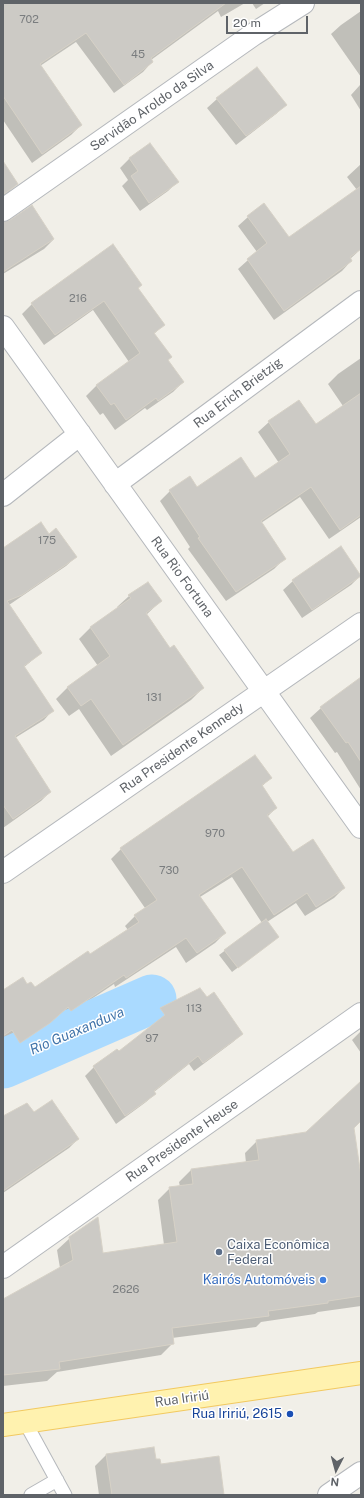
<!DOCTYPE html>
<meta charset="utf-8">
<style>
body{margin:0}
#map{position:relative;width:364px;height:1498px;overflow:hidden;background:#f1efe8;font-family:"Public Sans",sans-serif}
canvas{display:block}
.frame{position:absolute;inset:0;border:4px solid #5f6368;pointer-events:none}
.north{position:absolute;left:316px;top:1450px;width:40px;height:40px;-webkit-text-stroke:3px #fff;paint-order:stroke;rotate:186deg;font-size:11px;font-weight:700;line-height:16px;text-align:center;color:#5f6368}
.north::after{content:'';display:block;margin:auto;width:14px;height:18px;background:#5f6368;clip-path:polygon(50% 0,100% 100%,50% 72%,0 100%)}
.scale{position:absolute;left:226px;top:16px;width:82px;height:18px;box-sizing:border-box;border:2px solid #5f6368;border-top:0;padding-left:5px;font-size:12px;line-height:14px;white-space:nowrap;color:#5f6368;-webkit-text-stroke:3px #fff;paint-order:stroke}
</style>
<div id="map">
<canvas width="364" height="1498"></canvas>
<div class="frame"></div>
<div class="north">N</div>
<div class="scale">20 m</div>
</div>
<script>
const context = document.querySelector('canvas').getContext('2d');
context.lineJoin = 'round';
function paint(path, color) { context.fillStyle = color; context.fill(path, 'evenodd'); }
const shape = rows => new Path2D(rows.map(r => 'M' + r).join(''));
function stroke(path, color, width, dash) { context.strokeStyle = color; context.lineWidth = width; context.lineCap = dash ? 'butt' : 'round'; context.setLineDash(dash || []); context.stroke(path); }
function write(font, color, halo, rows, align = 'center') {
  context.font = font + ' "Public Sans",sans-serif'; context.lineWidth = 3; context.setLineDash([]); context.textBaseline = 'middle'; context.strokeStyle = halo; context.fillStyle = color; for (const [text, x, y, turn = 0] of rows) {
    context.save(); context.translate(x, y); context.rotate((+turn || 0) * Math.PI / 180); context.textAlign = isNaN(turn) ? turn : align; if (halo) context.strokeText(text, 0, 0); context.fillText(text, 0, 0); context.restore();
  }
}
const shadow = shape([
 [3,3,245,3,221,17,218,11,151,60,152,62,143,72,114,93,76,42,40,66,81,125,71,135,32,163,3,120],
 [252,3,265,3,256,9],
 [361,11,361,77,331,34,341,25],
 [257,69,285,105,276,114,236,145,207,108,217,99],
 [360,85,361,85,361,111,351,95],
 [150,144,177,182,168,191,140,211,122,186,128,180,120,168,129,159],
 [361,164,361,249,350,259,351,261,342,271,274,320,238,269,257,252,238,226,248,217,289,239,357,190,347,177],
 [3,166,17,184,3,197],
 [3,229,53,240,44,249,3,274],
 [141,285,138,289,164,324,154,334,167,360,183,382,173,392,147,410,145,408,115,430,103,413,100,415,86,396,97,385,129,362,93,310,44,345,22,314,32,304],
 [361,358,361,517,329,539,300,497,261,523,284,559,274,569,226,601,188,549,190,547,160,501,170,491,197,489,254,480,279,463,258,432,269,422,299,401,315,426,343,406,328,384,338,374],
 [49,535,76,557,66,566,9,605,41,653,23,668,53,710,44,720,15,738,50,792,41,801,3,828,3,549],
 [360,576,351,585,302,618,283,590,293,581],
 [148,583,161,601,146,615,170,650,203,688,191,700,111,756,79,709,69,716,56,699,68,687,98,666,79,639,91,627,118,608,117,607,129,596],
 [361,679,361,790,337,752,335,753,310,718,321,708],
 [271,778,261,787,276,808,267,817,293,854,344,888,334,898,305,916,296,903,267,922,278,937,232,972,219,955,262,923,232,877,200,897,225,933,215,943,186,963,176,947,115,987,114,984,60,1020,57,1016,39,1033,10,1052,3,1042,3,992,27,985,34,988,90,955,128,930,125,926,135,916,145,908,111,859,121,849],
 [161,1008,242,1034,233,1042,194,1071,189,1064,154,1092,155,1094,146,1102,116,1124,85,1076,94,1067,118,1053,156,1023,152,1017],
 [361,1031,361,1053,352,1040],
 [361,1082,361,1121,353,1128,361,1184,361,1306,318,1312,315,1314,261,1322,256,1327,172,1338,173,1343,161,1355,57,1372,47,1381,3,1386,3,1300,60,1268,57,1250,70,1238,102,1254,164,1245,158,1200,170,1188,180,1187,179,1182,191,1170,246,1163,245,1153,257,1141,306,1133],
 [34,1114,78,1139,69,1148,3,1193,3,1120],
 [106,1455,155,1461,160,1465,223,1495,99,1495,95,1466]
]);
const river = shape([
 [3,1064,152,999]
]);
const building = shape([
 [3,3,226,3,151,58,153,62,124,85,86,33,40,64,82,125,42,154,3,96,3,3],
 [257,67,287,105,246,136,216,98,257,67],
 [150,143,179,182,149,203,131,176,138,171,129,158,150,143],
 [3,161,18,184,3,195,3,161],
 [361,186,361,249,350,257,352,261,284,311,247,259,267,243,247,216,264,203,289,237,361,186],
 [32,205,54,239,3,272,3,222,10,220,32,205],
 [113,244,142,285,138,288,165,325,154,333,172,357,168,360,184,382,158,401,156,398,126,420,114,403,111,405,96,385,140,353,104,301,55,335,31,303,113,244],
 [361,393,361,515,340,530,311,487,261,521,286,559,236,592,198,538,200,537,169,490,190,476,197,487,241,457,255,478,290,454,268,421,299,400,316,424,361,393],
 [41,522,49,534,56,528,77,557,22,595,7,601,42,653,24,666,54,711,15,736,51,792,13,819,3,805,3,548,41,522],
 [341,546,361,576,312,610,292,580,341,546],
 [148,582,162,601,146,613,170,648,174,645,204,688,123,745,91,699,81,706,67,687,110,656,90,627,131,598,128,595,148,582],
 [361,677,361,762,348,742,346,743,320,707,361,677],
 [255,755,272,778,262,785,277,808,267,815,293,852,313,839,345,888,316,907,307,893,274,915,242,867,199,895,226,933,197,953,186,938,126,978,124,975,71,1011,68,1007,50,1023,20,1043,12,1030,3,1036,3,990,23,977,27,984,31,982,35,987,88,951,90,954,139,922,134,915,157,900,120,848,255,755],
 [266,919,279,937,238,968,224,950,266,919],
 [200,988,207,997,214,992,243,1034,203,1063,198,1056,154,1091,156,1094,125,1116,93,1066,117,1049,119,1051,165,1015,160,1008,200,988],
 [361,1081,361,1121,354,1128,361,1176,361,1296,328,1301,328,1303,268,1311,269,1316,172,1328,174,1344,59,1362,60,1369,3,1375,3,1299,73,1260,69,1237,98,1217,103,1253,177,1242,169,1187,193,1184,191,1169,259,1160,256,1140,306,1132,361,1081],
 [52,1100,79,1139,3,1191,3,1116,27,1103,34,1112,52,1100],
 [154,1447,156,1459,160,1459,161,1464,219,1456,224,1495,112,1495,106,1454,154,1447]
]);
const service = shape([
 [25,1422,65,1495],
 [31,1495,57,1480]
]);
const minor = shape([
 [3,210,254,34,303,3],
 [3,327,361,827],
 [115,484,361,302],
 [3,495,80,434],
 [3,872,361,624],
 [3,1267,361,1014],
 [329,1495,361,1473]
]);
const primary = shape([
 [3,1425,361,1373]
]);
const markers = [
 [219,1252,4,"#5c6f8a"],
 [323,1280,4,"#3f7fe0"],
 [290,1414,4,"#1a4fb4"]
];
const numberNames = [
 ["702",29,20],
 ["45",138,55],
 ["216",78,299],
 ["175",47,541],
 ["131",154,698],
 ["970",215,834],
 ["730",169,871],
 ["113",194,1009],
 ["97",152,1039],
 ["2626",126,1290]
];
const streetNames = [
 ["Servidão Aroldo da Silva",152,106,-35],
 ["Rua Erich Brietzig",238,393,-37],
 ["Rua Rio Fortuna",182,577,54],
 ["Rua Presidente Kennedy",182,748,-35],
 ["Rua Presidente Heuse",182,1141,-35],
 ["Rua Iririú",182,1399,-8]
];
const serviceNames = [
 ["Caixa Econômica",227,1245],
 ["Federal",227,1260]
];
const shopNames = [
 ["Kairós Automóveis",315,1280]
];
const transitNames = [
 ["Rua Iririú, 2615",282,1414]
];
const waterNames = [
 ["Rio Guaxanduva",77,1031,-23]
];
paint(shadow, '#0003');
stroke(river, '#aadaff', 49);
paint(building, '#cccac5');
stroke(building, '#d6d1c6', 1);
stroke(service, '#b5b8bc', 15);
stroke(minor, '#b5b8bc', 24);
stroke(primary, '#f2c960', 24);
stroke(service, '#fff', 13);
stroke(minor, '#fff', 22);
stroke(primary, '#fff2af', 22);
for (const [x, y, r, color] of markers) { const dot = new Path2D(); dot.arc(x, y, r, 0, 2 * Math.PI); context.fillStyle = color; context.fill(dot); stroke(dot, '#fff', 1.5); }
write('11px', '#7a7d7f', null, numberNames);
write('13px', '#5f6368', '#fff', streetNames);
write('13px', '#4e5e75', '#fff', serviceNames, 'left');
write('13px', '#366cbe', '#fff', shopNames, 'right');
write('13px', '#164399', '#fff', transitNames, 'right');
write('italic 14px', '#4174aa', '#fff', waterNames);
</script>
